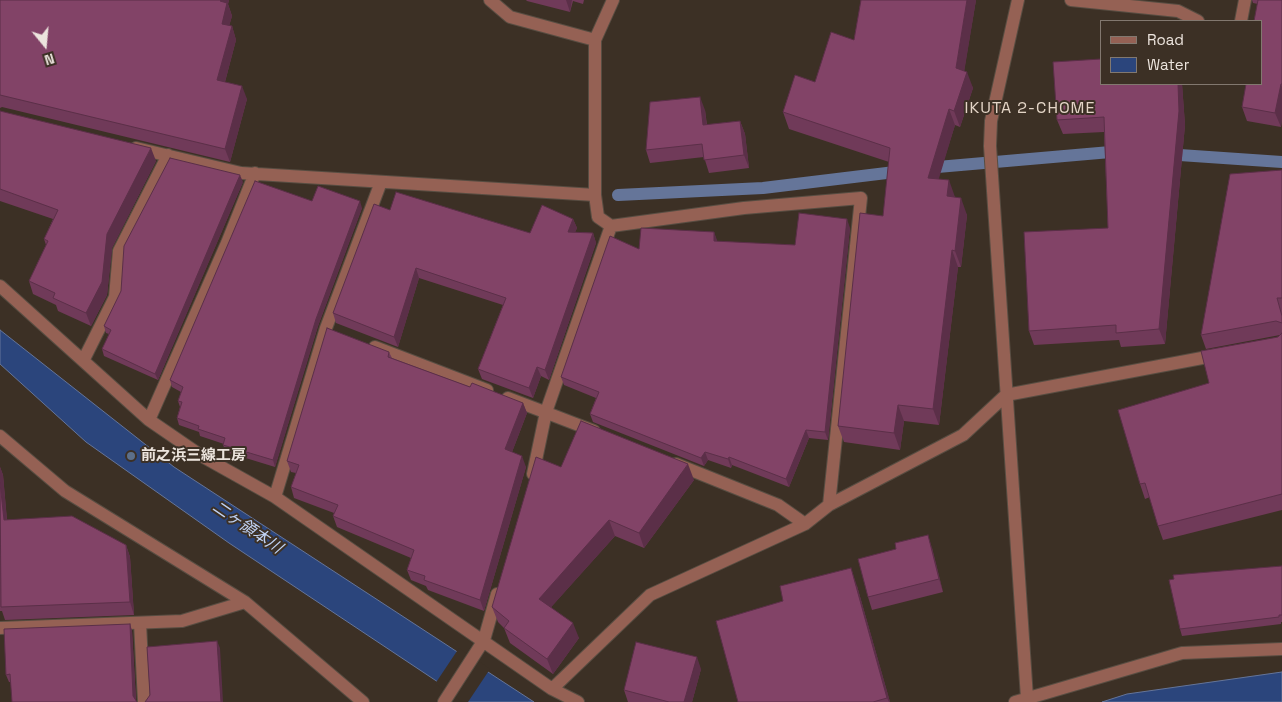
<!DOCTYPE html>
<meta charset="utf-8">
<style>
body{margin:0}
#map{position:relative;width:1282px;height:702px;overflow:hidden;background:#3c3025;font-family:"Space Grotesk",sans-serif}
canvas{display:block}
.legend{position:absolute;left:1100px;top:20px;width:162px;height:65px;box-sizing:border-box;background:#3c3025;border:1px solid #82786f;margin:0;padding:6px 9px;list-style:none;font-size:15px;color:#ece4dd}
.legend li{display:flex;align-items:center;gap:10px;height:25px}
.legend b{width:25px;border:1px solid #82786f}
.north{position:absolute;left:20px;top:20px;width:50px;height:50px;-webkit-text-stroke:4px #3c3025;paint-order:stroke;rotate:163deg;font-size:14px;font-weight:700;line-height:20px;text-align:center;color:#ece4dd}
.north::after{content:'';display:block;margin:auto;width:18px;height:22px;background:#ece4dd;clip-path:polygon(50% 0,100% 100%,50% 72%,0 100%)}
</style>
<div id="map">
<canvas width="1282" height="702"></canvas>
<ul class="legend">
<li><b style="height:6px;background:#956154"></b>Road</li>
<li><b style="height:14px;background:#2b457c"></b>Water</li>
</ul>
<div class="north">N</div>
</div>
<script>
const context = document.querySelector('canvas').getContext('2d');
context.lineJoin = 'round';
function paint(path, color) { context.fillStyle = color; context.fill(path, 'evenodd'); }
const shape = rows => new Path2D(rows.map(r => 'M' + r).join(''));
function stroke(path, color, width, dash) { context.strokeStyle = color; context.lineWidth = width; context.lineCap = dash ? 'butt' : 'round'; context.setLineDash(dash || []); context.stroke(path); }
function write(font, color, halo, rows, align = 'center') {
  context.font = font + ' "Space Grotesk","Noto Sans JP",sans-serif'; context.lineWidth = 4; context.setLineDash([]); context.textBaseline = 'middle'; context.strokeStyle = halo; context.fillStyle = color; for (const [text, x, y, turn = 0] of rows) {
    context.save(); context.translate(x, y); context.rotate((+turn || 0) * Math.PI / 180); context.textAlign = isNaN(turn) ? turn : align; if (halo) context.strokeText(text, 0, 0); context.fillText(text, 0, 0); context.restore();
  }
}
const water = shape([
 [0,330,174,467,534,702,468,702,229,543,86,442,0,364,0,330],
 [1282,672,1282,702,1102,702,1127,694,1282,672]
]);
const pier = shape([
 [459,648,490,669,468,702,463,702,435,684]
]);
const stream = shape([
 [1165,154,1282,162],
 [926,168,1122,151],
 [618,195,763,188,903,171]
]);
const service = shape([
 [1071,0,1178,11,1198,21],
 [1241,21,1245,0],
 [140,623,144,702]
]);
const minor = shape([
 [490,0,510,17,595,40],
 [1018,0,991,121,990,146,1027,698],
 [136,148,241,173,595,195],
 [611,226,744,208,861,198,829,505],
 [0,286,149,420,200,455,275,497,552,689,578,702],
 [375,347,487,390],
 [84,359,115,297,119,251,168,155],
 [508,398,594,431],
 [149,420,227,243,255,173],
 [0,436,65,491,245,602,363,702],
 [676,464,778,505,805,524],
 [533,474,546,412,611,226,598,217,595,195,595,40,613,0],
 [275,497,326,328,381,182],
 [0,628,182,621,245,602],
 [552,689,650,595,805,524,829,505,963,435,1006,395,1218,355],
 [444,702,484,640,497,594],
 [1015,702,1182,653,1282,649]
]);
const wall = shape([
 [0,0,229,0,228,4,232,16,229,26,232,26,236,40,225,82,247,99,230,162,2,107,0,108],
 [526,0,584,0,583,4,573,1,570,12,527,1],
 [861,0,976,0,964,71,973,88,960,127,955,125,938,179,955,197,967,215,961,267,958,267,939,425,904,421,900,450,844,442,838,426,883,216,889,162,789,129,783,112,815,82,854,40],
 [1252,0,1282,0,1282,119,1281,127,1247,121,1242,107,1261,84,1258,4,1253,3],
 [1101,84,1182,84,1185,125,1165,344,1121,347,1119,340,1034,345,1029,331,1108,228,1104,132,1063,134,1057,120],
 [705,110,707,125,740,121,745,134,749,168,709,173,704,157,650,163,646,150],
 [0,111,156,161,112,248,107,295,91,326,58,311,56,305,33,294,29,281,46,245,44,239,53,219,0,201],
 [1282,170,1282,510,1163,540,1158,526,1150,497,1145,499,1140,484,1209,383,1280,335,1206,349,1201,335],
 [243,182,158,380,104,356,102,349,109,334,106,333,104,326],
 [312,201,362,208,318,326,275,467,226,452,223,445,224,444,200,436,199,432,179,425,177,418,180,407,178,401,181,392,172,387,170,380],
 [390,210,530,233,573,219,577,228,575,232,593,233,596,243,549,380,541,376,533,398,482,379,478,369,503,305,419,278,398,347,336,323,333,313],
 [850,228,828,440,809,438,789,487,732,465,731,468,708,460,704,466,593,422,590,414,596,398,564,385,561,377,639,249,714,232,717,242,795,245],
 [389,352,392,358,470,387,523,403,527,413,512,452,526,467,484,611,428,590,426,586,411,580,407,570,411,558,337,527,333,516,334,513,294,498,291,487,296,473,291,472,287,461],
 [0,467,3,475,7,520,126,545,130,557,134,615,5,620,2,611,0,611],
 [561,467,694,480,644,548,615,536,551,607,579,638,553,674,510,643,504,628,498,622,492,607],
 [932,548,943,592,872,610,868,597],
 [1282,566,1282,622,1281,622,1281,624,1182,636,1180,629],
 [857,586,890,702,738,702],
 [130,624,132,631,136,699,9,682,6,675],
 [701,669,692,702,628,702,624,690]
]);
const shadedWall = shape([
 [221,0,229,0,228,4,232,16,226,37,222,24],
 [566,0,572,0,570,12],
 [967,0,976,0,962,85,956,68],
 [232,26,236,40,222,93,217,80],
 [967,72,973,88,960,127,954,111],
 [1178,84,1182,84,1185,125,1165,344,1159,329],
 [1281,84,1282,87,1282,119,1281,127,1275,113],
 [242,86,247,99,230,162,225,149],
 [700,97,705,110,708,138,703,125],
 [949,109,955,125,934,195,928,178],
 [740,121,745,134,749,168,744,155],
 [151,148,156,161,112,248,107,295,91,326,86,313,107,234],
 [240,175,243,182,158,380,155,374],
 [949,180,955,197,953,213,947,196],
 [961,198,967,215,961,267,955,251],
 [360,201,362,208,318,326,275,467,273,460,316,319],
 [573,219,577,228,571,242,568,232],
 [847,219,850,228,828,440,825,432],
 [714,232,717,240,717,250,714,241],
 [593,233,596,243,549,380,545,370],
 [952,250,958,267,939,425,933,409],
 [416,268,419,278,398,347,394,337],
 [537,367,541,376,533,398,529,388],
 [523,403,527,413,509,460,505,449],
 [898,405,904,421,900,450,894,433],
 [806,430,809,438,789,487,786,479],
 [705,452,708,460,704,466,701,458],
 [522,456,526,467,484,611,480,600],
 [729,457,732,465,731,468,728,459],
 [688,464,694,480,644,548,639,533],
 [0,467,3,475,8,533,4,520,0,483],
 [609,520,615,536,545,614,539,599],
 [928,535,932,548,943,592,939,579],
 [126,545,130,557,134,615,130,602],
 [851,568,857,586,890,702,889,702,887,698],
 [573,623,579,638,553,674,547,659],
 [130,624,132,631,136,702,133,696],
 [217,641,220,648,223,702,221,702],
 [697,657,701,669,692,702,684,702]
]);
const building = shape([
 [0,0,221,0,220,1,227,3,222,24,232,26,217,80,242,86,225,149,0,95,0,0],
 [861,0,967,0,956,68,967,72,954,111,949,109,928,178,949,180,947,196,961,198,955,251,952,250,933,409,898,405,894,433,838,426,860,213,883,216,890,148,783,112,795,75,815,82,831,32,854,40,861,0],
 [1258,0,1282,0,1282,84,1281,84,1275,113,1242,107,1246,84,1261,84,1261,21,1254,21,1258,0],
 [1101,59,1101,84,1178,84,1179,111,1159,329,1116,333,1116,325,1029,331,1024,232,1108,228,1104,117,1057,120,1053,62,1101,59],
 [700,97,703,125,740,121,744,155,704,160,702,144,646,150,650,102,700,97],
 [0,111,151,148,107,234,102,282,86,313,53,298,55,293,29,281,48,241,44,239,58,210,0,189,0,111],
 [170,158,240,175,155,374,102,349,111,330,104,326,121,291,124,246,170,158],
 [1282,170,1282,298,1277,298,1282,316,1282,323,1276,321,1201,335,1230,174,1282,170],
 [255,181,312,201,318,186,360,201,316,319,273,460,223,445,225,438,198,429,199,426,177,418,182,402,178,401,183,387,170,380,255,181],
 [396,192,530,233,542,205,573,219,568,232,593,233,545,370,537,367,529,388,478,369,506,298,416,268,394,337,333,313,374,204,390,210,396,192],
 [799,213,847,219,825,432,806,430,786,479,729,457,728,459,705,452,701,458,590,414,599,392,561,377,610,236,639,249,641,228,714,232,714,241,795,245,799,213],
 [327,328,389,352,388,357,470,387,472,383,523,403,505,449,522,456,480,600,424,580,425,576,407,570,414,550,333,516,338,505,291,487,299,465,287,461,327,328],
 [1282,333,1282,494,1158,526,1145,483,1140,484,1118,410,1209,383,1201,351,1278,337,1282,333],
 [581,421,688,464,639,533,609,520,539,599,573,623,547,659,504,628,509,621,492,607,536,457,561,467,581,421],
 [0,483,4,520,72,516,126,545,130,602,1,607,0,483],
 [928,535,939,579,868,597,858,559,896,549,895,543,928,535],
 [1282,566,1282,615,1279,615,1279,617,1180,629,1169,580,1174,579,1173,575,1282,566],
 [851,568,887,698,873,702,738,702,716,621,783,601,780,586,851,568],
 [130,624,133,696,137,702,12,702,10,674,6,675,4,629,130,624],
 [217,641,221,702,145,702,150,695,147,647,217,641],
 [636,642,697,657,684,702,669,702,624,690,636,642]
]);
const markers = [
 [131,456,5,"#5c6f8a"]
];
const poiNames = [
 ["前之浜三線工房",141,456]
];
const neighbourhoodNames = [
 ["IKUTA 2-CHOME",1030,109]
];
const waterNames = [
 ["二ヶ領本川",247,528,34]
];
paint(water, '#2b457c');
stroke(water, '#657599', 1);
paint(pier, '#3c3025');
stroke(stream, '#657599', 12);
stroke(service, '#584d42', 14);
stroke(minor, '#584d42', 14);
stroke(service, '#956154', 12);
stroke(minor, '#956154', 12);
paint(wall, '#703a59');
paint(shadedWall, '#5b2f48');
paint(building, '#824367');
stroke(building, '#5b2f48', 1);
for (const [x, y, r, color] of markers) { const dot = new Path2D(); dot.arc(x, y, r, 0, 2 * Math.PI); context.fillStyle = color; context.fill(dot); stroke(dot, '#3c3025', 2); }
write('bold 15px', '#ece4dd', '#3c3025', poiNames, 'left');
context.letterSpacing = '1px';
write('16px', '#e4d5c7', '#3c3025', neighbourhoodNames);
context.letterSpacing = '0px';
write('italic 16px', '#c0d2f4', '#3c3025', waterNames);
</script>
